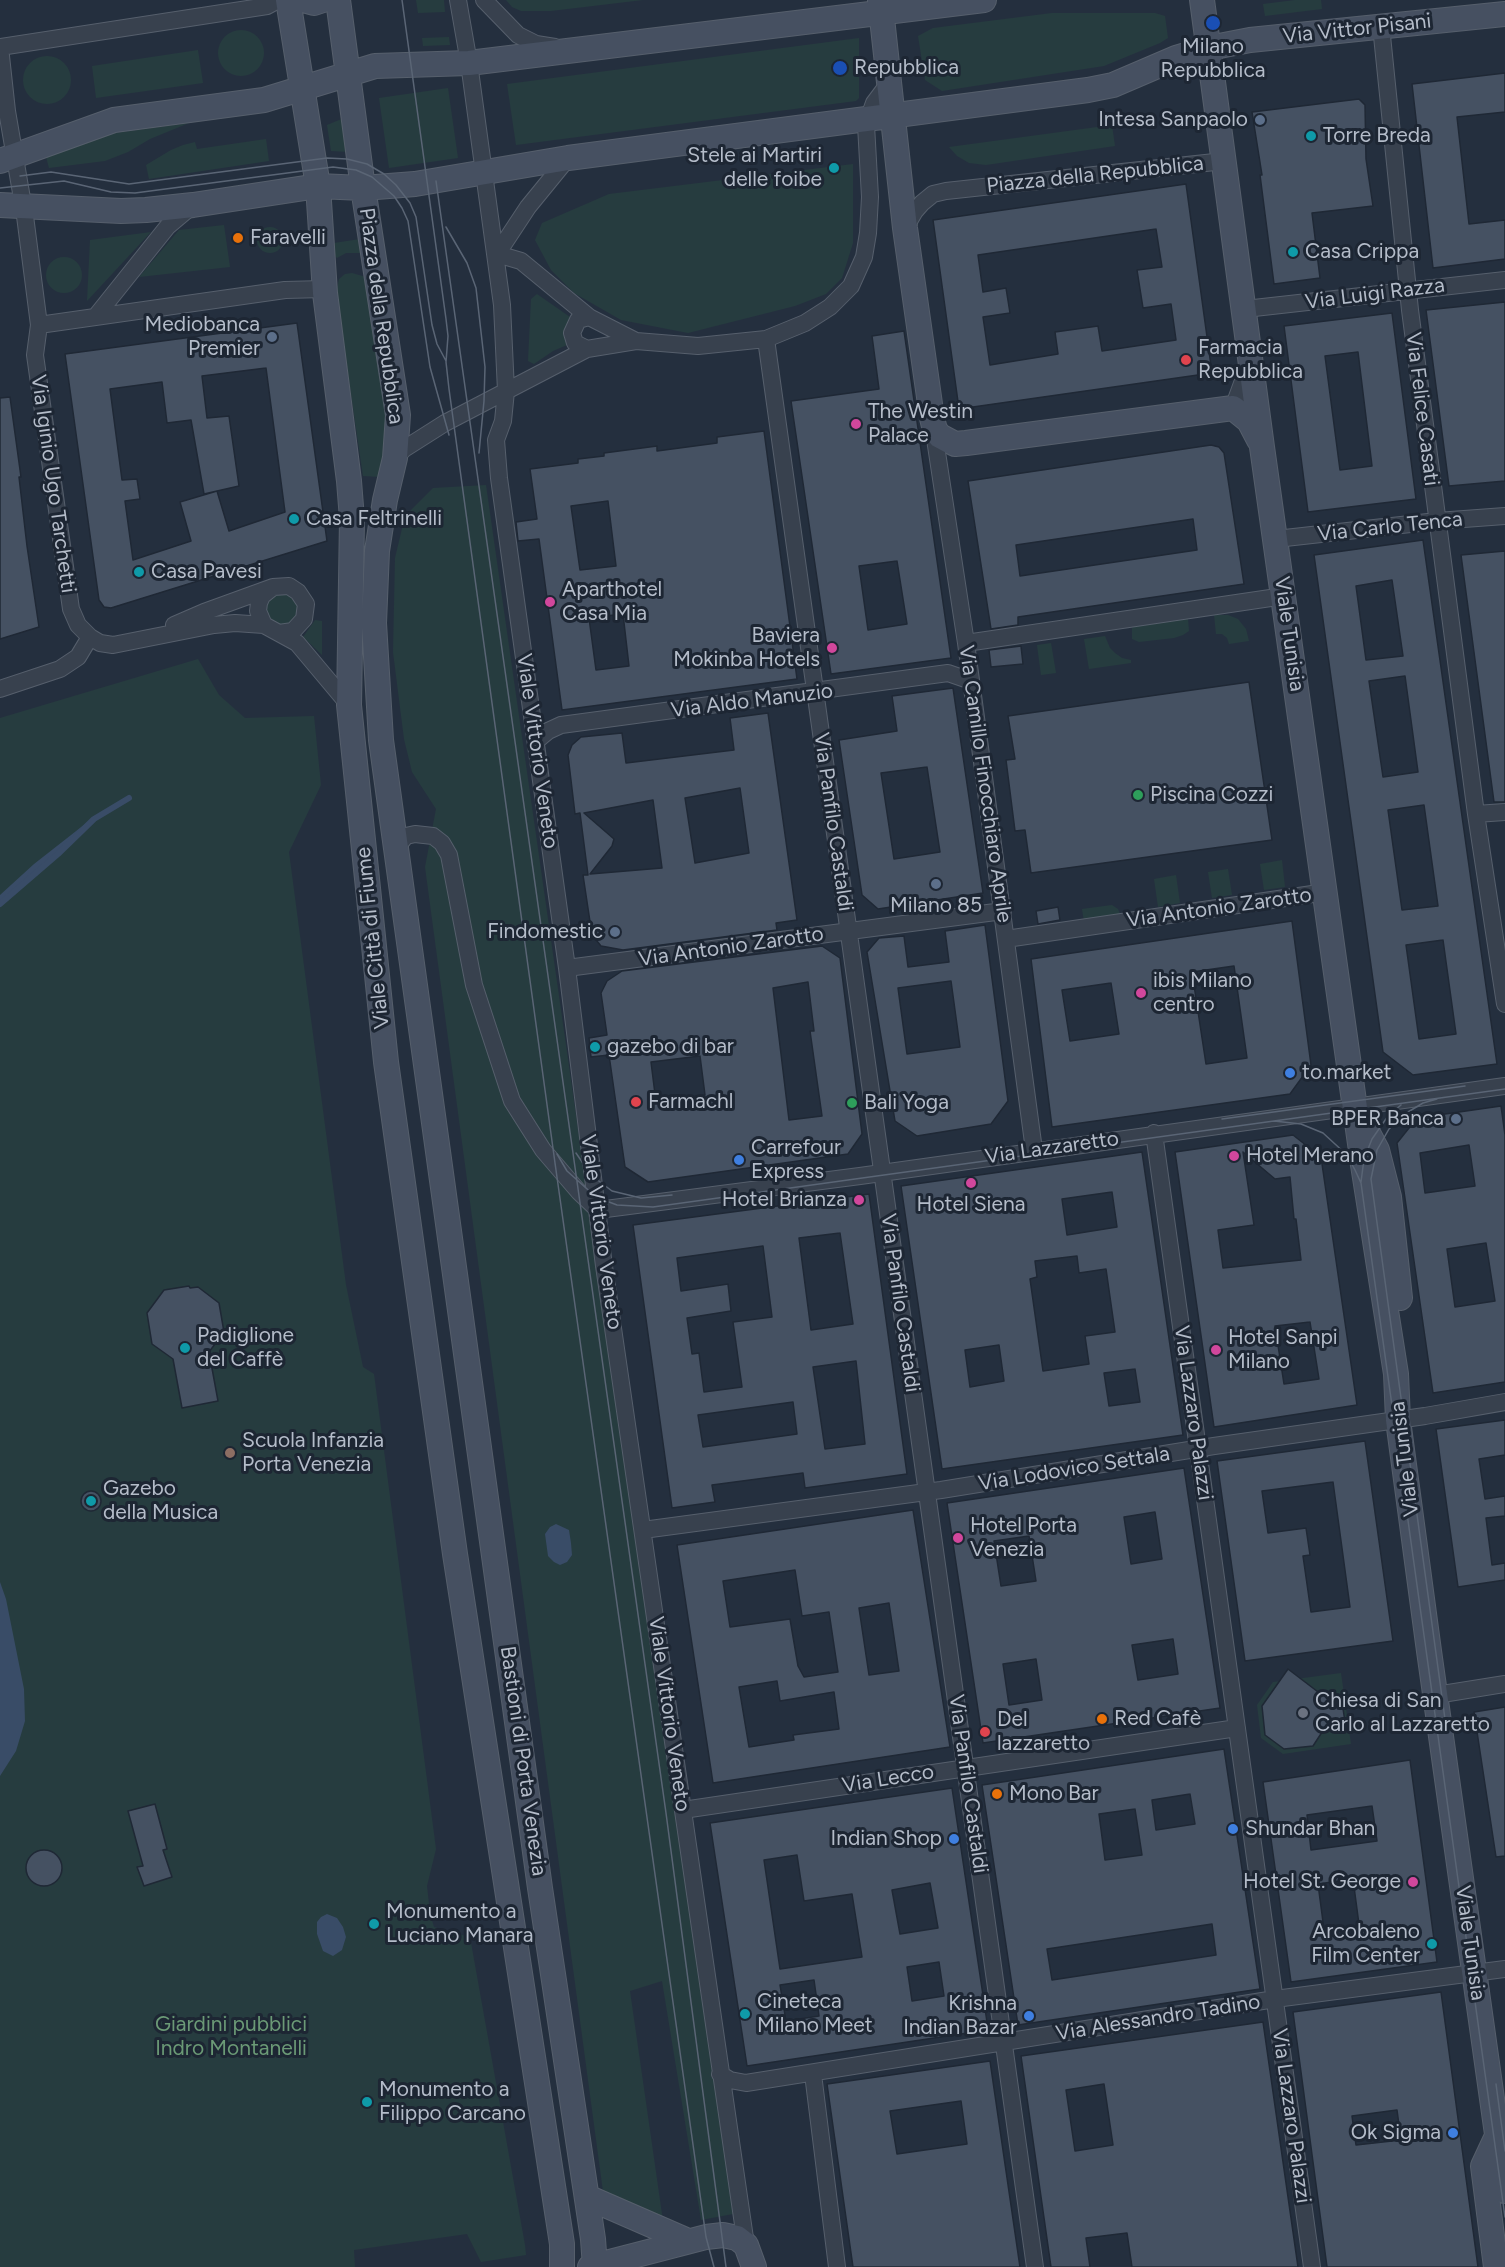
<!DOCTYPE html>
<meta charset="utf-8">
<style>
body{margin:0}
canvas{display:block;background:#242f3e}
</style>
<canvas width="1505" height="2267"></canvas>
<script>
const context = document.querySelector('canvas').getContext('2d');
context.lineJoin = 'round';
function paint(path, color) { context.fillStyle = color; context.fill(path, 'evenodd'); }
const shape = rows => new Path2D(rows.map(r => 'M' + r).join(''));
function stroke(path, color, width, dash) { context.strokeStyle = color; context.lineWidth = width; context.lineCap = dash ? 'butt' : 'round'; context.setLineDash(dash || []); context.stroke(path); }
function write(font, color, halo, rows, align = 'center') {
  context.font = font + ' Figtree,sans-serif'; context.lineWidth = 6; context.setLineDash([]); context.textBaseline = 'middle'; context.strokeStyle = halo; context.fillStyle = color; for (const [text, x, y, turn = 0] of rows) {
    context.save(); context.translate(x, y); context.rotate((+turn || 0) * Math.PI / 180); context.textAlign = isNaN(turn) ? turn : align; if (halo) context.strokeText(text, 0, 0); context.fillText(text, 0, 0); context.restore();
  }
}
const green = shape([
 [416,0,444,0,445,12,418,13],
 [506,0,643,0,551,11,521,11,512,7],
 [1295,0,1321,0,1322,9,1265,16,1263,4],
 [1052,13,1155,13,1165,16,1168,38,1160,43,1104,66,942,91,925,80,918,36,933,28],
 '218 53a23 23 0 1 1 46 0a23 23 0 1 1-46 0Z',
 [449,37,450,45,423,46,422,38],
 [859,38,859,98,856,101,516,145,507,84],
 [198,50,203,83,96,98,92,66],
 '23 80a24 24 0 1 1 48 0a24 24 0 1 1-48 0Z',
 [448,88,458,158,389,168,379,98],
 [344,118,349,152,331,151,327,125],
 [189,123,150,139,128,152,105,161,49,168,46,157,115,133],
 [1112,125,1115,146,986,165,969,163,957,156,949,147],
 [266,139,269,161,149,179,146,165,171,150,183,145,195,142,197,149],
 [853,164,853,243,842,278,826,294,795,306,688,333,621,320,574,293,551,270,535,240,542,223,609,194],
 [224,225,230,267,139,277,179,230],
 '257 240a13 13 0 1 1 26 0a13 13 0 1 1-26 0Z',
 [151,232,87,301,90,240],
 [360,239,362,253,346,253,337,258,335,256,334,243],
 '46 275a18 18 0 1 1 36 0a18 18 0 1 1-36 0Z',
 [352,273,366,277,387,408,388,444,380,477,363,476,336,293,339,279,345,274],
 [537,294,570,317,567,345,553,351,534,364,528,361,531,299],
 [486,485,733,2214,701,2220,662,1981,630,1991,663,2221,604,2199,425,867,436,809,412,772,404,739,393,652,395,558,405,516,433,488],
 '266 609a16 16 0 1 1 32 0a16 16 0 1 1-32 0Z',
 [1214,615,1228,615,1238,619,1246,629,1249,641,1229,644,1227,638,1222,634,1216,634],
 [1188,618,1189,631,1183,635,1174,638,1139,642,1132,639,1132,628,1138,625],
 [315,620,322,621,322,655,303,637],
 [1105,636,1110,648,1115,653,1122,658,1131,660,1131,663,1089,669,1084,639],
 [1051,643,1056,673,1041,675,1037,645],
 [198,659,219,695,245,718,314,716,321,785,289,852,346,1285,363,1367,374,1374,436,1849,427,1886,430,1913,434,1927,470,1937,525,2245,526,2255,481,2262,467,2234,354,2250,355,2267,0,2267,0,718],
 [1282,860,1285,887,1264,890,1260,864],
 [1228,869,1232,895,1212,898,1208,872],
 [1176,875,1180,903,1158,907,1154,879],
 [1112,905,1118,909,1120,914,1118,917,1084,922,1082,909],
 [1341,1673,1351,1744,1283,1754,1261,1738,1257,1705,1273,1682],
 [1304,1681,1322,1695,1341,1695,1345,1721,1326,1726,1313,1746,1266,1735,1262,1706,1277,1685]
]);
const water = shape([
 [126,797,129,798,94,819,58,854,0,904,0,895,34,864,94,817],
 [556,1524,569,1530,571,1543,572,1555,567,1562,560,1565,554,1562,548,1556,545,1534,550,1527],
 [0,1582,6,1599,24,1689,25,1721,16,1751,0,1776],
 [327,1914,337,1918,343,1927,346,1937,342,1950,333,1956,323,1951,317,1934,317,1922,321,1917]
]);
const stream = shape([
 [0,904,58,854,94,819,129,798]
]);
const building = shape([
 [1505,73,1505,112,1457,117,1469,224,1505,220,1505,259,1433,268,1412,84,1505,73],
 [1359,99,1365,105,1366,159,1373,206,1312,213,1320,278,1274,284,1260,175,1262,175,1252,112,1359,99],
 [1186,184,1212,373,959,409,933,220,1186,184],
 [1156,229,1162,267,1137,270,1143,308,1171,304,1176,340,1102,351,1098,326,1055,332,1058,354,990,365,983,317,1010,313,1006,288,983,292,978,255,1156,229],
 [1505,302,1505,481,1449,486,1426,310,1505,302],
 [1392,313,1416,499,1308,512,1284,326,1392,313],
 [1358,352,1372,466,1340,470,1325,356,1358,352],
 [297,323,327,541,111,608,104,607,99,600,65,354,297,323],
 [266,368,285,512,229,531,217,491,180,502,191,541,133,560,125,501,140,499,137,479,122,480,110,389,162,382,167,423,191,420,204,494,239,486,229,416,207,418,202,376,266,368],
 [904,331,951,658,831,674,791,401,879,389,872,336,904,331],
 [897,561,907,624,868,630,859,566,897,561],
 [10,397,21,477,19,477,27,546,39,627,0,639,0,398,10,397],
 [764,431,797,679,562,710,539,539,518,541,516,522,537,519,530,469,578,463,578,459,604,456,604,453,657,446,657,451,717,443,717,437,764,431],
 [608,501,616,566,580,570,571,506,608,501],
 [623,614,629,666,596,670,589,618,623,614],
 [1211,445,1219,447,1224,453,1244,584,1018,617,1018,625,991,629,968,481,1211,445],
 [1193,519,1197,550,1020,576,1016,545,1193,519],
 [1423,540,1497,1064,1413,1075,1383,1052,1314,555,1423,540],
 [1392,580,1403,656,1366,660,1356,586,1392,580],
 [1405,676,1418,772,1383,777,1369,681,1405,676],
 [1424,805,1438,906,1402,910,1388,810,1424,805],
 [1443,940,1456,1034,1419,1039,1406,945,1443,940],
 [1505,551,1505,802,1494,802,1461,555,1505,551],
 [1021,646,1023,664,991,667,989,650,1021,646],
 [1249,682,1272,840,1031,873,1025,830,1015,831,1006,760,1015,759,1008,716,1249,682],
 [953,688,983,893,878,909,862,895,839,740,897,731,892,696,953,688],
 [927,767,940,852,894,859,881,773,927,767],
 [768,713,797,920,776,923,777,930,623,950,601,946,592,935,583,875,588,875,580,813,575,814,568,755,572,745,581,737,622,733,626,763,734,750,730,718,768,713],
 [740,788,749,853,695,863,685,798,740,788],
 [653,800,662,868,590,874,612,846,614,839,584,813,653,800],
 [1058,907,1060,920,1038,924,1036,911,1058,907],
 [1292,921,1311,1065,1290,1094,1052,1127,1031,959,1292,921],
 [1234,966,1247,1058,1206,1064,1192,972,1234,966],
 [1111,983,1119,1034,1070,1041,1062,990,1111,983],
 [985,925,1008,1101,991,1124,917,1136,895,1121,867,952,879,938,904,936,908,967,949,962,945,931,985,925],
 [951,981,960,1047,907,1054,898,988,951,981],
 [822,946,840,958,862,1134,848,1154,648,1182,625,1167,609,1055,591,1057,589,1038,607,1035,601,993,607,981,622,971,822,946],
 [808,982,814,1031,810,1031,822,1116,789,1120,773,988,808,982],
 [700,1056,705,1095,656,1102,651,1062,700,1056],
 [1501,1106,1505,1135,1505,1382,1433,1393,1397,1143,1417,1118,1501,1106],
 [1469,1145,1475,1186,1425,1193,1420,1153,1469,1145],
 [1486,1243,1495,1301,1455,1307,1447,1249,1486,1243],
 [1293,1135,1321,1157,1357,1405,1214,1427,1175,1152,1293,1135],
 [1243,1152,1275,1179,1290,1177,1294,1219,1296,1219,1301,1260,1223,1268,1218,1230,1254,1225,1243,1152],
 [1310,1322,1319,1379,1284,1384,1275,1326,1310,1322],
 [1142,1152,1183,1435,942,1469,901,1186,1142,1152],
 [1112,1192,1117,1227,1067,1235,1062,1199,1112,1192],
 [1077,1256,1079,1273,1106,1269,1115,1332,1085,1336,1089,1364,1043,1371,1030,1279,1037,1277,1035,1261,1077,1256],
 [999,1345,1004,1381,970,1387,965,1350,999,1345],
 [1135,1369,1140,1402,1109,1406,1104,1373,1135,1369],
 [869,1194,907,1474,805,1488,803,1473,712,1485,715,1502,672,1508,633,1225,869,1194],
 [840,1233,853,1324,811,1330,799,1238,840,1233],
 [763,1246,772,1317,733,1322,742,1387,704,1392,699,1353,692,1354,687,1318,731,1311,728,1284,681,1291,677,1258,763,1246],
 [856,1361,865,1444,825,1449,813,1367,856,1361],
 [793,1402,797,1434,703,1447,698,1415,793,1402],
 [189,1286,190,1288,198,1287,219,1303,224,1332,209,1352,218,1401,182,1408,173,1359,152,1344,147,1313,164,1290,189,1286],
 [1505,1420,1505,1455,1479,1459,1485,1499,1505,1496,1505,1516,1486,1518,1492,1565,1505,1563,1505,1580,1458,1587,1436,1429,1505,1420],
 [1365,1441,1393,1641,1245,1661,1217,1461,1365,1441],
 [1333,1482,1350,1607,1311,1612,1303,1556,1310,1555,1306,1528,1268,1533,1262,1491,1333,1482],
 [1184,1468,1220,1708,983,1743,947,1503,1184,1468],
 [1155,1512,1162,1559,1131,1564,1124,1517,1155,1512],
 [1029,1536,1036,1581,1001,1586,994,1541,1029,1536],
 [1173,1639,1178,1674,1138,1680,1132,1645,1173,1639],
 [1036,1659,1042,1700,1009,1705,1003,1664,1036,1659],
 '81 1501a10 10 0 1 1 20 0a10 10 0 1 1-20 0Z',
 [913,1510,950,1747,713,1783,677,1545,913,1510],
 [795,1570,802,1616,829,1612,838,1672,804,1677,798,1666,790,1619,730,1627,723,1581,795,1570],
 [889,1603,899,1671,869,1675,859,1608,889,1603],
 [777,1681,780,1701,834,1692,839,1729,793,1735,794,1740,749,1747,739,1687,777,1681],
 [1288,1669,1322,1695,1341,1695,1345,1722,1326,1726,1313,1746,1284,1749,1265,1735,1262,1706,1288,1669],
 [1505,1707,1505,1856,1496,1857,1474,1712,1505,1707],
 [1224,1749,1260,1989,1018,2025,982,1785,1224,1749],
 [1190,1794,1195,1824,1156,1830,1152,1800,1190,1794],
 [1135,1809,1142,1855,1105,1860,1099,1814,1135,1809],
 [1212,1924,1216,1955,1052,1980,1047,1949,1212,1924],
 [1410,1760,1437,1962,1291,1982,1263,1782,1410,1760],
 [1372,1806,1377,1841,1311,1850,1307,1815,1372,1806],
 [1353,1879,1360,1932,1325,1937,1318,1884,1353,1879],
 [952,1788,987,2022,981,2031,747,2066,710,1823,952,1788],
 [797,1855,804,1901,852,1894,862,1957,780,1969,764,1860,797,1855],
 [930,1883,938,1928,900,1934,892,1890,930,1883],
 [939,1962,944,1996,912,2001,907,1967,939,1962],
 [814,1980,819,2016,786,2021,780,1985,814,1980],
 [155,1804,167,1849,163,1850,172,1877,144,1886,137,1867,143,1866,128,1811,155,1804],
 '26 1868a18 18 0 1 1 36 0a18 18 0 1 1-36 0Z',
 [1441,1992,1478,2267,1327,2267,1293,2012,1441,1992],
 [1397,2110,1401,2140,1356,2145,1352,2116,1397,2110],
 [1263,2022,1298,2267,1132,2267,1127,2233,1086,2238,1090,2267,1051,2267,1021,2056,1263,2022],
 [1104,2084,1113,2145,1075,2151,1066,2090,1104,2084],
 [990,2061,1020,2267,853,2267,827,2084,990,2061],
 [961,2101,967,2144,897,2154,890,2111,961,2101]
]);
const street = shape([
 [458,0,469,63,502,305,506,391,503,421,496,440,499,478,567,968,604,1266,746,2245],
 [484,0,518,35,536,44,555,47],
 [1381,26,1410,310,1476,814,1505,1004],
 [0,47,7,111,25,216,39,325,35,355,71,609,78,625,90,637,100,643,113,645,214,625,235,623,264,625],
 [0,47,267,6,278,0],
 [905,228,915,211,922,203,933,194,946,191,1224,161],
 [497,254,521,261,589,317,636,341],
 [497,254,528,207,568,158],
 [1245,309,1505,280],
 [96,316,168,226,193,205],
 [39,325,285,290,324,289],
 [766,339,1035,2267],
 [587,349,575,343,572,333,578,320,589,317],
 [1233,408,1248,367],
 [933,426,966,643,1034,1150],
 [395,458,404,449,445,423,587,349,636,341,698,346,766,339,805,323,830,307,851,286,864,257,868,233,870,197,866,125,874,103,889,83],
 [1276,539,1437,521,1505,516],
 [272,588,262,596,259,603,258,611,264,625,297,643,349,705],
 [174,625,204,612,273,587,289,586,298,592,306,604,304,619,293,631,279,633],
 [966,643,1284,596],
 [0,689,60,669,78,657,90,637],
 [536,741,548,731,561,725,948,673,971,681],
 [1476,814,1505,812],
 [396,848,406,836,415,834,433,836,442,843,449,855,474,985,512,1101,543,1150,579,1192,598,1210],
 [1006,939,1326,892],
 [567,968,1003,911],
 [1154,1133,1312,2267],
 [598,1210,860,1176,1505,1086],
 [643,1530,941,1490,1214,1446,1425,1416,1505,1402],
 [1436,1695,1505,1684],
 [683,1810,1237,1728],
 [720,2074,730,2080,746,2083,1275,1999,1505,1969],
 [813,2074,837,2267]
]);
const secondary = shape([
 [288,0,318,186,325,293,349,481,352,519,349,705,386,1062,455,1554,562,2244,562,2267],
 [303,0,314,3,323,0],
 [338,0,363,188,398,415,395,458,385,500,377,551,374,623,381,740,540,1888,593,2239,595,2267],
 [880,0,905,228,932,418,935,430,940,436,955,444,966,443,1233,408,1249,421,1259,440],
 [1202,0,1262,447,1363,1165,1396,1374,1398,1420,1429,1651,1505,2191],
 [0,161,114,120,264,100,375,66,469,63,984,0],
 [0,205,121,211,146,210,193,205,318,186,363,188,415,184,568,158,1088,90,1113,85,1176,58,1209,48,1250,40,1505,14],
 [1368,1133,1377,1150,1389,1197,1400,1298],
 [587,2197,688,2241],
 [590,2267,706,2237,723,2235,737,2238,746,2245,754,2267],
 [1496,2267,1483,2166,1497,2136]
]);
const tram = shape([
 [402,0,446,319,448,336,446,362,449,389,555,1163,706,2237,714,2267],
 [20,176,51,172,129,184,327,158,347,159,367,164,384,174,396,185,410,203,416,217,432,325,437,344,446,361],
 [436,181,666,1813,726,2267],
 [0,188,64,181,111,192,135,193,333,167,356,170,372,177,394,196,402,208,408,221,430,367,449,435],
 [446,227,467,263,476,288,485,367,484,401,479,453],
 [1437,1099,1423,1103,1408,1112,1389,1129,1377,1150,1371,1179,1445,1719],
 [1222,1119,1465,1086],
 [1274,1121,1301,1124,1323,1133,1347,1155,1355,1170,1361,1183,1505,2217],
 [576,1153,591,1175,612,1191,641,1198,672,1195],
 [557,1154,567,1171,596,1197,617,1205,653,1207,1505,1089],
 [1361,1182,1364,1159,1372,1139,1388,1116,1401,1105],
 [1496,2084,1505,2151]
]);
const markers = [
 [1213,23,8,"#1a4fb4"],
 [840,68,8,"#1a4fb4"],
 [1260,120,6,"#5c6f8a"],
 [1311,136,6,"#0f9aa8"],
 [834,168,6,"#0f9aa8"],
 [238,238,6,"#e8710a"],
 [1293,252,6,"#0f9aa8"],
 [272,337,6,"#5c6f8a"],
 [1186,360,6,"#e0444e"],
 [856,424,6,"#d1479c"],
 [294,519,6,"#0f9aa8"],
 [139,572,6,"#0f9aa8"],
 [550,602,6,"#d1479c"],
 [832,648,6,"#d1479c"],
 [1138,795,6,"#2e9e5b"],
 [936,884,6,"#5c6f8a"],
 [615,932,6,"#5c6f8a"],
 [1141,993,6,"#d1479c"],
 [595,1047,6,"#0f9aa8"],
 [1290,1073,6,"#3f7fe0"],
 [636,1102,6,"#e0444e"],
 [852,1103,6,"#2e9e5b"],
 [1456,1119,6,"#5c6f8a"],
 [1234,1156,6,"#d1479c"],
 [739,1160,6,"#3f7fe0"],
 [971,1183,6,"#d1479c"],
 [859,1200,6,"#d1479c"],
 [185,1348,6,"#0f9aa8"],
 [1216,1350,6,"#d1479c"],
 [230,1453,6,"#8d6e63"],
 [91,1501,6,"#0f9aa8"],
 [958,1538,6,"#d1479c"],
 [1303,1713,6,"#6b7280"],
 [1102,1719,6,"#e8710a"],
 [985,1732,6,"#e0444e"],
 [997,1794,6,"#e8710a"],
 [1233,1829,6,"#3f7fe0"],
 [954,1839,6,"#3f7fe0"],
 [1413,1882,6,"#d1479c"],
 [374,1924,6,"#0f9aa8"],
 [1432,1944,6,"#0f9aa8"],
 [745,2014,6,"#0f9aa8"],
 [1029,2016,6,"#3f7fe0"],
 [367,2102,6,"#0f9aa8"],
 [1453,2133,6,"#3f7fe0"]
];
const streetNames = [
 ["Via Vittor Pisani",1357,29,-6],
 ["Piazza della Repubblica",1095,175,-6],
 ["Via Luigi Razza",1375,294,-7],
 ["Piazza della Repubblica",381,316,82],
 ["Via Felice Casati",1422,409,83],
 ["Via Iginio Ugo Tarchetti",53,484,82],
 ["Via Carlo Tenca",1390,527,-6],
 ["Viale Tunisia",1289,634,82],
 ["Via Aldo Manuzio",752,701,-7],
 ["Viale Vittorio Veneto",537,751,82],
 ["Via Camillo Finocchiaro Aprile",985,784,82],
 ["Via Panfilo Castaldi",833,822,82],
 ["Via Antonio Zarotto",1219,908,-8],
 ["Viale Città di Fiume",373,938,-96],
 ["Via Antonio Zarotto",731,947,-8],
 ["Via Lazzaretto",1052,1148,-8],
 ["Viale Vittorio Veneto",601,1232,82],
 ["Via Panfilo Castaldi",900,1303,82],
 ["Via Lazzaro Palazzi",1193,1413,82],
 ["Viale Tunisia",1405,1459,-97],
 ["Via Lodovico Settala",1074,1469,-9],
 ["Viale Vittorio Veneto",669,1714,82],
 ["Bastioni di Porta Venezia",523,1761,82],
 ["Via Lecco",888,1779,-9],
 ["Via Panfilo Castaldi",968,1784,82],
 ["Viale Tunisia",1470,1943,82],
 ["Via Alessandro Tadino",1158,2018,-9],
 ["Via Lazzaro Palazzi",1291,2116,82]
];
const poiNames = [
 ["Milano",1213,47,"center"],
 ["Repubblica",1213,71,"center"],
 ["Repubblica",854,68],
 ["Intesa Sanpaolo",1248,120,"right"],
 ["Torre Breda",1323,136],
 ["Stele ai Martiri",822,156,"right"],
 ["delle foibe",822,180,"right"],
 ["Faravelli",250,238],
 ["Casa Crippa",1305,252],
 ["Mediobanca",260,325,"right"],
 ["Premier",260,349,"right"],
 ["Farmacia",1198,348],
 ["Repubblica",1198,372],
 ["The Westin",868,412],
 ["Palace",868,436],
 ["Casa Feltrinelli",306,519],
 ["Casa Pavesi",151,572],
 ["Aparthotel",562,590],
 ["Casa Mia",562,614],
 ["Baviera",820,636,"right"],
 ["Mokinba Hotels",820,660,"right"],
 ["Piscina Cozzi",1150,795],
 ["Milano 85",936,906,"center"],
 ["Findomestic",603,932,"right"],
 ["ibis Milano",1153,981],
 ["centro",1153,1005],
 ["gazebo di bar",607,1047],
 ["to.market",1302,1073],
 ["Farmachl",648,1102],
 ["Bali Yoga",864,1103],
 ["BPER Banca",1444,1119,"right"],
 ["Carrefour",751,1148],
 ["Express",751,1172],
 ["Hotel Merano",1246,1156],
 ["Hotel Brianza",847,1200,"right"],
 ["Hotel Siena",971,1205,"center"],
 ["Padiglione",197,1336],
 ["del Caffè",197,1360],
 ["Hotel Sanpi",1228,1338],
 ["Milano",1228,1362],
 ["Scuola Infanzia",242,1441],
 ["Porta Venezia",242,1465],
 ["Gazebo",103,1489],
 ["della Musica",103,1513],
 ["Hotel Porta",970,1526],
 ["Venezia",970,1550],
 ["Chiesa di San",1315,1701],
 ["Carlo al Lazzaretto",1315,1725],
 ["Red Cafè",1114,1719],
 ["Del",997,1720],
 ["lazzaretto",997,1744],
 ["Mono Bar",1009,1794],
 ["Shundar Bhan",1245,1829],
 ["Indian Shop",942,1839,"right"],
 ["Hotel St. George",1401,1882,"right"],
 ["Monumento a",386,1912],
 ["Luciano Manara",386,1936],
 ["Arcobaleno",1420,1932,"right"],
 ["Film Center",1420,1956,"right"],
 ["Cineteca",757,2002],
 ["Milano Meet",757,2026],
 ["Krishna",1017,2004,"right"],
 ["Indian Bazar",1017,2028,"right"],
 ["Monumento a",379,2090],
 ["Filippo Carcano",379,2114],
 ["Ok Sigma",1441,2133,"right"]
];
const parkNames = [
 ["Giardini pubblici",231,2025],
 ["Indro Montanelli",231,2049]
];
paint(green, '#263c3f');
paint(water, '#394c67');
stroke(stream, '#394c67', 6);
paint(building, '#455162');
stroke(building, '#1f2835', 1.5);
stroke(street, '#565f6c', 18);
stroke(secondary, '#565f6c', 26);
stroke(street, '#38414e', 16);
stroke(secondary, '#465061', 24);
stroke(tram, '#5a6575', 1.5);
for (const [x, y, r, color] of markers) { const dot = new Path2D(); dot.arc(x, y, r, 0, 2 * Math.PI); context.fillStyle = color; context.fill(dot); stroke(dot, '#1d2633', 2); }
write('21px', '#b4bcc9', '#1d2633', streetNames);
write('21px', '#b4bcc9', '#1d2633', poiNames, 'left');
write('21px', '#6b9a76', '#1d2633', parkNames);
</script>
